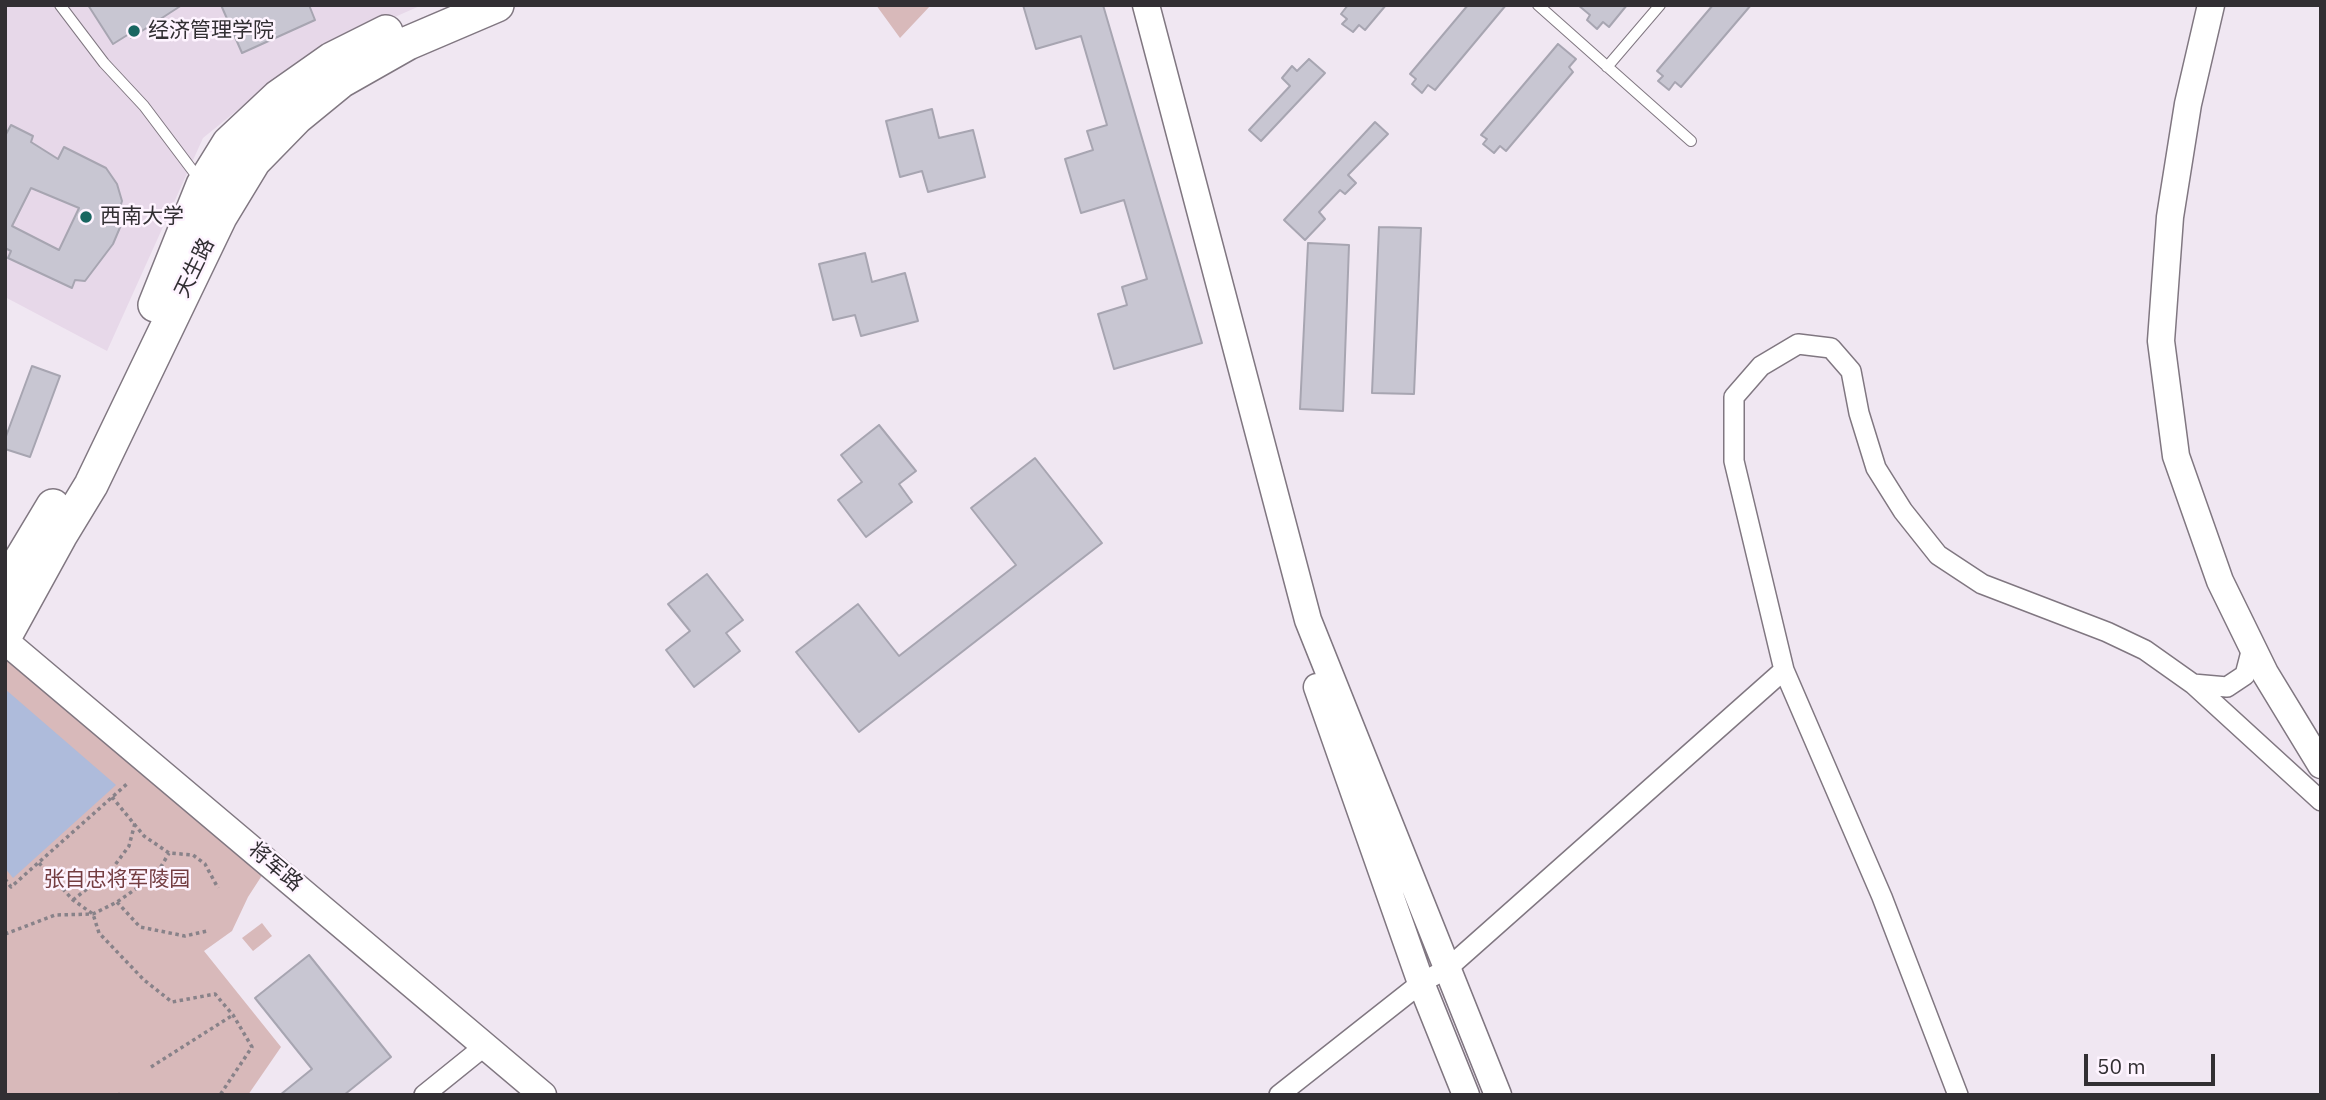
<!DOCTYPE html>
<meta charset="utf-8">
<style>
body{margin:0}
#map{position:relative;width:2326px;height:1100px;overflow:hidden;background:#f0e7f2;font-family:"IBM Plex Sans",sans-serif}
canvas{display:block}
.frame{position:absolute;inset:0;border:7px solid #322f33;pointer-events:none}
.scale{position:absolute;left:2084px;top:1054px;width:131px;height:32px;box-sizing:border-box;border:4px solid #322f33;border-top:0;padding-left:9px;font-size:21px;line-height:24px;white-space:nowrap;color:#322f33;-webkit-text-stroke:5px #fef4ff;paint-order:stroke}
</style>
<div id="map">
<canvas width="2326" height="1100"></canvas>
<div class="frame"></div>
<div class="scale">50 m</div>
</div>
<script>
const context = document.querySelector('canvas').getContext('2d');
context.lineJoin = 'round';
function paint(path, color) { context.fillStyle = color; context.fill(path, 'evenodd'); }
const shape = rows => new Path2D(rows.map(r => 'M' + r).join(''));
function stroke(path, color, width, dash) { context.strokeStyle = color; context.lineWidth = width; context.lineCap = dash ? 'butt' : 'round'; context.setLineDash(dash || []); context.stroke(path); }
function write(font, color, halo, rows, align = 'center') {
  context.font = font + ' "IBM Plex Sans","Noto Sans SC",sans-serif'; context.lineWidth = 5; context.setLineDash([]); context.textBaseline = 'middle'; context.strokeStyle = halo; context.fillStyle = color; for (const [text, x, y, turn = 0] of rows) {
    context.save(); context.translate(x, y); context.rotate((+turn || 0) * Math.PI / 180); context.textAlign = isNaN(turn) ? turn : align; if (halo) context.strokeText(text, 0, 0); context.fillText(text, 0, 0); context.restore();
  }
}
const built = shape([
 [5,5,422,5,336,43,277,78,203,138,107,351,5,297]
]);
const green = shape([
 [876,5,931,5,900,38],
 [5,641,270,863,248,897,232,931,204,951,281,1047,248,1095,5,1095],
 [262,923,272,936,253,951,242,938]
]);
const water = shape([
 [5,689,116,785,13,878,5,868]
]);
const building = shape([
 [88,5,182,5,131,38,129,34,113,44,88,5],
 [221,5,309,5,315,20,242,53,221,5],
 [1023,5,1103,5,1202,343,1114,369,1098,314,1127,305,1122,287,1147,279,1124,200,1081,213,1065,159,1093,150,1087,131,1107,125,1081,36,1036,49,1023,5],
 [1348,5,1386,5,1365,30,1359,25,1353,32,1342,24,1347,19,1341,14,1348,5],
 [1468,5,1506,5,1435,90,1428,85,1422,93,1412,84,1416,79,1410,74,1468,5],
 [1578,5,1627,5,1609,27,1603,22,1597,29,1587,20,1590,15,1578,5],
 [1713,5,1751,5,1681,87,1675,82,1669,90,1658,81,1663,76,1657,71,1713,5],
 [1558,44,1576,59,1569,67,1573,72,1506,151,1500,146,1494,153,1483,144,1487,139,1481,135,1558,44],
 [1309,59,1325,73,1261,141,1249,130,1290,86,1282,78,1292,66,1297,71,1309,59],
 [932,109,939,138,973,130,985,177,928,192,922,171,900,177,886,121,932,109],
 [1375,122,1388,134,1348,175,1356,183,1345,194,1340,190,1319,212,1325,219,1305,240,1284,220,1375,122],
 [11,125,33,136,31,142,58,159,64,147,106,168,117,184,122,201,118,214,124,218,113,244,85,281,75,280,72,288,8,258,11,251,5,248,5,136,11,125],
 [31,188,79,208,59,250,12,226,31,188],
 [1379,227,1421,228,1414,394,1372,393,1379,227],
 [1308,243,1349,245,1343,411,1300,409,1308,243],
 [865,253,872,282,905,273,918,321,861,336,855,315,833,320,819,264,865,253],
 [32,366,60,376,30,457,5,449,5,439,32,366],
 [879,425,916,471,899,484,912,502,866,537,838,500,862,482,841,455,879,425],
 [1035,458,1102,543,859,732,796,652,858,604,899,656,1016,565,971,508,1035,458],
 [707,574,743,620,726,633,740,651,694,687,666,650,690,631,668,604,707,574],
 [309,955,391,1057,344,1095,280,1095,312,1069,255,998,309,955]
]);
const path = shape([
 [112,797,144,836,169,853,193,855,205,864,218,888],
 [39,863,73,900,93,914,99,933,144,980,172,1002,215,994,233,1015,252,1047,220,1095],
 [5,879,11,887,128,783],
 [73,900,112,869,129,846,135,823],
 [117,902,140,927,185,936,207,931],
 [5,934,55,915,93,914,117,902,156,875,169,853],
 [151,1067,233,1015],
 [118,1095,120,1094]
]);
const lane = shape([
 [60,5,104,63,144,106,199,179],
 [1538,5,1691,141],
 [1607,67,1660,5]
]);
const street = shape([
 [2193,684,2227,687,2245,675,2252,648],
 [424,1095,486,1045],
 [1279,1095,1421,983,1448,968,1784,670],
 [1958,1095,1882,897,1784,670,1734,461,1734,397,1761,366,1798,344,1831,348,1851,371,1859,413,1876,468,1903,511,1938,555,1982,584,2107,632,2145,650,2193,684,2321,801]
]);
const secondary = shape([
 [1146,5,1308,620,1498,1095],
 [2211,5,2188,104,2170,217,2161,341,2176,456,2220,581,2265,673,2321,765],
 [5,641,543,1095],
 [1317,687,1421,983,1466,1095]
]);
const highway = shape([
 [155,305,203,185,229,143,278,97,332,59,386,32],
 [5,586,53,506],
 [5,636,60,536,91,485,220,217,254,161,297,117,341,81,408,43,497,5]
]);
const markers = [
 [134,31,7,"#196661"],
 [86,217,7,"#196661"]
];
const poiNames = [
 ["经济管理学院",148,31],
 ["西南大学",100,217]
];
const streetNames = [
 ["天生路",195,268,-64],
 ["将军路",275,867,40]
];
const parkNames = [
 ["张自忠将军陵园",117,880]
];
paint(built, '#e7d8e9');
paint(green, '#d8b9ba');
paint(water, '#aebbdb');
paint(building, '#c8c6d2');
stroke(building, '#a7a5b1', 2);
stroke(lane, '#807781', 12);
stroke(street, '#807781', 22);
stroke(secondary, '#807781', 29);
stroke(highway, '#807781', 36);
stroke(path, '#888289', 3.5, [3.5, 3.5]);
stroke(lane, '#fff', 10);
stroke(street, '#fff', 19);
stroke(secondary, '#fff', 26);
stroke(highway, '#fff', 33);
for (const [x, y, r, color] of markers) { const dot = new Path2D(); dot.arc(x, y, r, 0, 2 * Math.PI); context.fillStyle = color; context.fill(dot); stroke(dot, '#fef4ff', 2.5); }
write('21px', '#322f33', '#fef4ff', poiNames, 'left');
write('21px', '#322f33', '#fef4ff', streetNames);
write('21px', '#743d41', '#fef4ff', parkNames);
</script>
